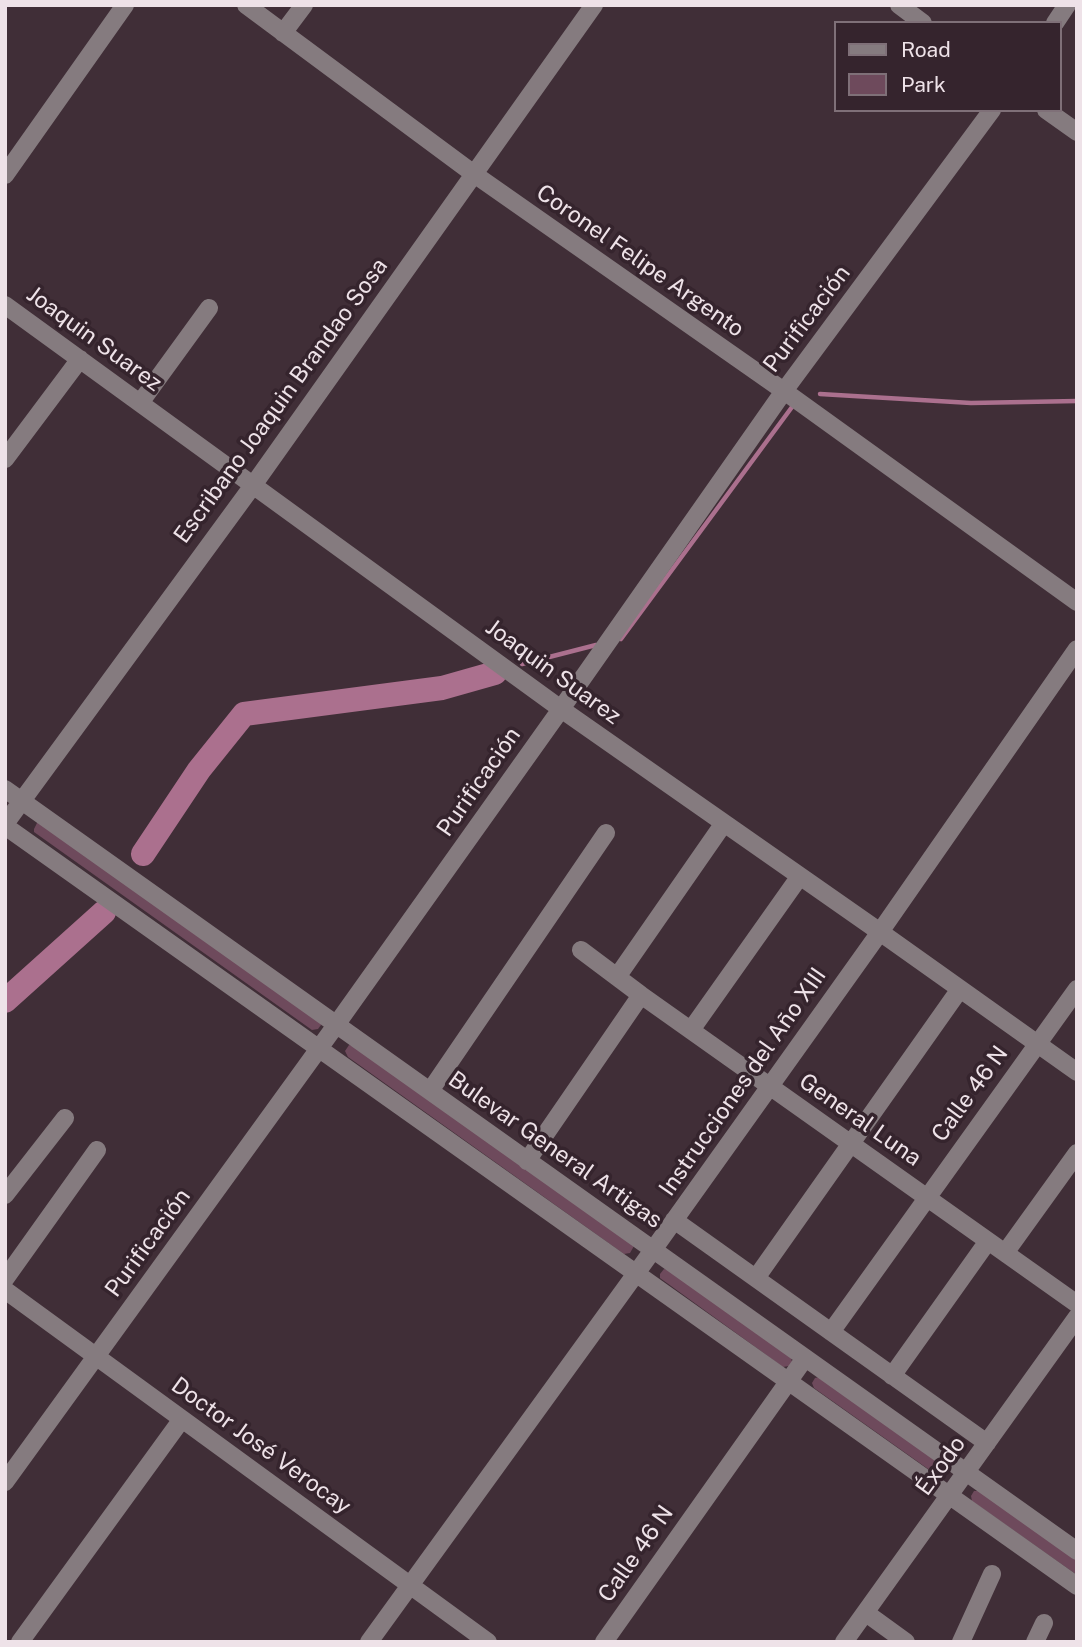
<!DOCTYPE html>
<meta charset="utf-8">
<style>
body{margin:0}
#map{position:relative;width:1082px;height:1647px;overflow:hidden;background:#402e37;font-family:"Public Sans",sans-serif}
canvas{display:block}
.frame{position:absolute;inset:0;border:7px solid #eee2e8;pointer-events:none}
.legend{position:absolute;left:834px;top:21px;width:228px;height:91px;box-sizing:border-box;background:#35242d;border:2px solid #7f7078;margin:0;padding:9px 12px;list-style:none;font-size:21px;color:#eee2e8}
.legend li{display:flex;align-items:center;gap:14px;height:35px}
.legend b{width:35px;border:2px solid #7f7078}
</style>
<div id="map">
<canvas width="1082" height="1647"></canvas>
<div class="frame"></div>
<ul class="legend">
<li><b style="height:9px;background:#857b7f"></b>Road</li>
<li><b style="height:19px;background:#6e4a5c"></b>Park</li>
</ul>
</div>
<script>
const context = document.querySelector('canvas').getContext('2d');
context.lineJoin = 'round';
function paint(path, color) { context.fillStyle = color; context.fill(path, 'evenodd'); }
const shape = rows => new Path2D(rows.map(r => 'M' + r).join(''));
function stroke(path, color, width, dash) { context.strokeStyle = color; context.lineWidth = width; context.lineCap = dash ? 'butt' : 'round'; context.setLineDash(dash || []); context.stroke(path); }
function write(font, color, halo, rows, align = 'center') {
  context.font = font + ' "Public Sans",sans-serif'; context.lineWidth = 7; context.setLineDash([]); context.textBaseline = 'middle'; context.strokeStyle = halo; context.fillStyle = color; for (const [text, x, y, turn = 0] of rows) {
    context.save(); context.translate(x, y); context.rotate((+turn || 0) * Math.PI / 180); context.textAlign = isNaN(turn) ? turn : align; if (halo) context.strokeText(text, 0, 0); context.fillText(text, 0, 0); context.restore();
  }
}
const green = shape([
 [37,823,42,823,320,1020,321,1025,318,1029,312,1030,34,832,34,829],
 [349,1045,355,1046,634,1246,630,1253,624,1254,348,1057,345,1051],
 [664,1269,669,1270,791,1357,792,1362,789,1366,783,1367,660,1278,660,1274],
 [819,1377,944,1466,946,1470,943,1474,938,1476,814,1388,812,1383,815,1378],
 [974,1491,979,1491,1077,1560,1077,1575,972,1501,971,1496]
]);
const stream = shape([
 [820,394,971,403,1077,401],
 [621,639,792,407],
 [522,664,596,645]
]);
const river = shape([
 [143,854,199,770,244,714,442,688,495,673],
 [5,1001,104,912]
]);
const minor = shape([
 [246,5,474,174,784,391,1077,602],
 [899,5,923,23],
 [1055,23,1067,5],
 [283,33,304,5],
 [1046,110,1077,132],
 [5,175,125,5],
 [5,305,561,709,880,932,1077,1072],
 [140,403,209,308],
 [5,459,80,359],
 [5,789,1077,1551],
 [5,824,254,484,594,5],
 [5,826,1077,1586],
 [581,950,641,995,1077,1304],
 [617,977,724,823],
 [691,1030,800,876],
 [430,1091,606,833],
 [527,1161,641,995],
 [5,1195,65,1118],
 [674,1220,987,1443],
 [1005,1253,1077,1153],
 [756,1278,960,989],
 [5,1279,97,1150],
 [5,1290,488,1642],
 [831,1332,1077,989],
 [892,1376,988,1241],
 [5,1482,336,1025,561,709,784,391,992,110],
 [866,1613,906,1642],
 [20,1642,182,1419],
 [369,1642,653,1250,880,932,1077,649],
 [604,1642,805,1358],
 [844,1642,1077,1317],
 [961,1642,992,1574],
 [1035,1642,1044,1623]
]);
const streetNames = [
 ["Coronel Felipe Argento",640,261,35],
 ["Purificación",807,319,-53],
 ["Joaquin Suarez",94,339,36],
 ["Escribano Joaquin Brandao Sosa",281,401,-54],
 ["Joaquin Suarez",553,672,36],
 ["Purificación",479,782,-55],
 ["Instrucciones del Año XIII",743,1082,-55],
 ["Calle 46 N",970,1094,-54],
 ["General Luna",860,1120,35],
 ["Bulevar General Artigas",555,1150,35],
 ["Purificación",148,1243,-54],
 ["Doctor José Verocay",261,1446,36],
 ["Éxodo",941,1466,-54],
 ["Calle 46 N",636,1554,-55]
];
paint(green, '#6e4a5c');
stroke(stream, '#ab708e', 4.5);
stroke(river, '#ab708e', 24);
stroke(minor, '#857b7f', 18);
write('23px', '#eee2e8', '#35242d', streetNames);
</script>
